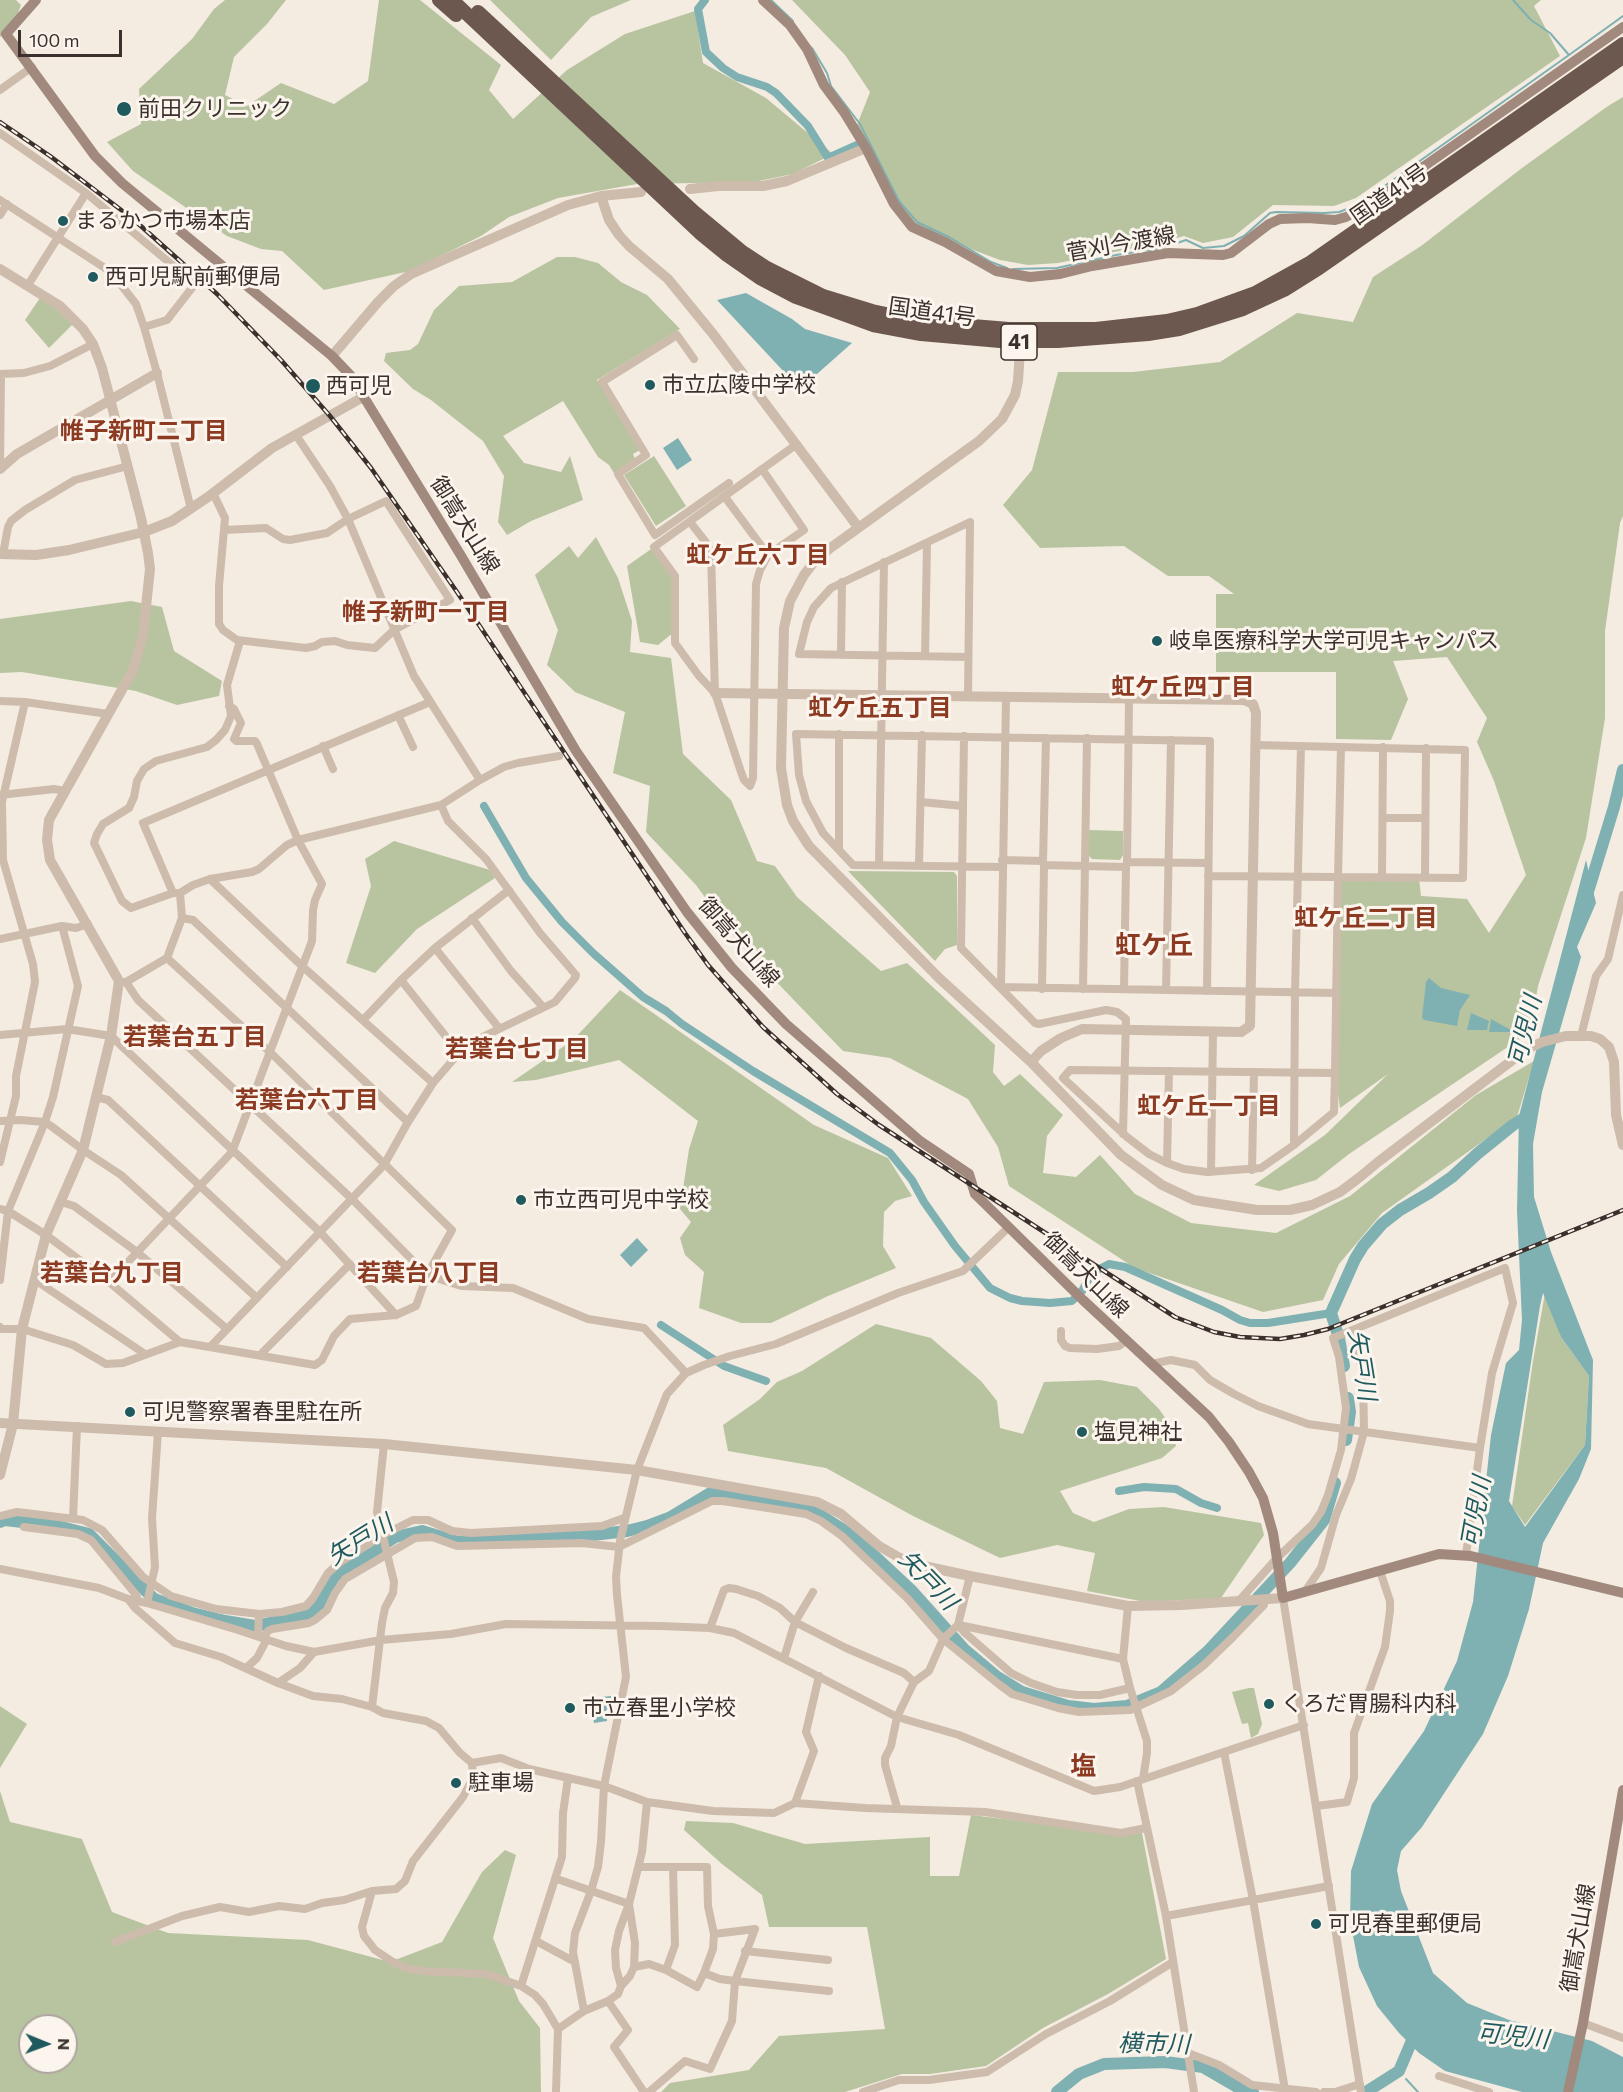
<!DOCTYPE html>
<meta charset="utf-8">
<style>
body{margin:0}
#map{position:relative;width:1623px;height:2092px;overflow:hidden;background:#f4ebe1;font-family:Commissioner,sans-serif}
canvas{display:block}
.north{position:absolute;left:18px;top:2014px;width:60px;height:60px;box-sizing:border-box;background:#fbf5ee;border:2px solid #aea6a0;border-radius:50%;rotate:91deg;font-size:16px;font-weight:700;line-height:24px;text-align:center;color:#3b302b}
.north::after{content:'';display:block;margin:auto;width:21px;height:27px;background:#1f5a5e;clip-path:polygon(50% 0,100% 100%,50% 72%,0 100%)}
.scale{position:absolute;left:18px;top:30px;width:104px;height:27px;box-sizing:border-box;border:3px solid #3b302b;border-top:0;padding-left:8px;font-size:18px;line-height:21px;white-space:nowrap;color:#3b302b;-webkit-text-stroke:4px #fbf5ee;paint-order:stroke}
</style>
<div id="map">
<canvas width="1623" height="2092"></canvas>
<div class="north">N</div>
<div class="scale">100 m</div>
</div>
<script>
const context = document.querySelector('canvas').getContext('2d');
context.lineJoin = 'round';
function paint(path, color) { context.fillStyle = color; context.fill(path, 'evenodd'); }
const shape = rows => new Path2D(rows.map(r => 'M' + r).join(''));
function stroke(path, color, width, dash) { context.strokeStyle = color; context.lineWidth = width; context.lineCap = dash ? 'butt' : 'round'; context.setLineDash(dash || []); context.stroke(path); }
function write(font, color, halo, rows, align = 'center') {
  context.font = font + ' Commissioner,"Noto Sans JP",sans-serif'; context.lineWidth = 6; context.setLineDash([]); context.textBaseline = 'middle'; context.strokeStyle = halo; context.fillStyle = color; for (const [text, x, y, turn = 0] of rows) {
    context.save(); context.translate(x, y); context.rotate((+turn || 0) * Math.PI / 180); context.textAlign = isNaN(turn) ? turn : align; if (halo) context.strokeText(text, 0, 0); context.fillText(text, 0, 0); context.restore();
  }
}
const green = shape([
 [0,0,16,0,21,5,15,21,0,37],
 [225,0,286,0,267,24,234,57,225,95,247,106,281,83,334,104,368,81,379,0,420,0,501,65,489,90,513,119,567,70,625,34,695,11,703,63,766,98,833,154,793,174,754,182,637,184,558,198,509,217,481,236,410,271,324,290,282,251,261,249,227,236,133,171,107,142,141,124,139,89,192,39,214,9],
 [490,0,631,0,591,17,551,60],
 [792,0,1541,0,1534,6,1560,56,1356,198,1334,206,1273,205,1233,237,1203,243,1184,236,1160,243,1058,263,1028,265,1000,260,912,227,855,130,870,92,845,55],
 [1623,97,1623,516,1620,523,1605,631,1605,718,1586,838,1538,986,1530,1032,1349,1154,1316,1180,1279,1191,1254,1185,1325,1135,1388,1074,1340,1108,1335,1073,1338,877,1419,878,1421,896,1467,899,1489,933,1526,875,1494,781,1477,742,1487,718,1447,657,1393,661,1408,699,1391,740,1336,739,1336,672,1216,672,1216,594,1234,594,1209,576,1168,576,1124,546,1040,548,1003,505,1032,470,1058,372,1133,372,1220,362,1297,313,1353,322,1373,277,1421,246,1522,168,1608,106],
 [557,257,575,257,598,263,621,282,647,295,680,329,597,380,640,450,633,454,635,459,614,473,609,465,598,457,563,401,503,436,524,463,561,472,570,456,583,500,531,521,507,535,498,522,504,476,483,441,431,400,413,389,384,361,386,353,410,350,418,344,434,310,459,286,512,282],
 [42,295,76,321,49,348,25,320],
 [654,456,686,506,656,526,624,475],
 [596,537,618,578,632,621,630,652,671,658,683,754,731,800,757,861,775,866,797,897,881,971,907,963,995,1045,993,1072,1004,1086,1020,1074,1063,1115,1047,1136,1043,1173,1076,1177,1100,1155,1135,1194,1191,1223,1276,1233,1350,1196,1476,1095,1534,1061,1517,1117,1382,1213,1339,1264,1323,1300,1263,1312,1135,1268,1009,1186,998,1147,968,1099,890,1058,843,1051,738,942,696,885,646,832,650,786,613,773,625,712,575,692,547,665,558,630,535,575,569,546,578,558],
 [654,547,675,576,674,632,658,645,640,642,627,566],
 [131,601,162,607,174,651,222,681,219,696,177,705,136,691,22,672,0,673,0,619],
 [1089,830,1123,831,1123,855,1120,860,1092,859,1088,855],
 [394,841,490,870,495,878,417,929,375,973,346,963,371,886,365,859],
 [848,871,954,872,957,876,957,945,945,949,935,961],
 [620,990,814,1125,888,1158,912,1196,895,1201,884,1212,883,1246,896,1268,828,1296,771,1323,741,1323,699,1308,704,1272,685,1255,680,1238,691,1222,680,1209,689,1149,698,1121,619,1060,536,1080,512,1082,573,1040],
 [1545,1293,1561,1337,1589,1376,1585,1445,1525,1525,1512,1506,1533,1361],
 [876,1324,931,1338,981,1381,997,1401,1000,1428,1023,1434,1044,1382,1100,1380,1137,1387,1159,1409,1171,1426,1176,1446,1162,1458,1060,1491,1073,1513,1094,1522,1129,1509,1164,1507,1261,1523,1264,1535,1221,1598,1146,1602,1087,1591,1095,1553,1057,1545,1000,1558,913,1516,826,1468,728,1451,723,1425,760,1399,777,1382,802,1371],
 [1249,1688,1254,1688,1262,1724,1258,1734,1251,1738,1248,1723,1242,1724,1232,1692],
 [0,1706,27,1724,0,1768],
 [0,1791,10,1822,82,1839,112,1912,168,1933,308,1940,390,1962,442,1942,482,1872,505,1850,516,1855,493,1938,519,2001,540,2028,541,2092,0,2092],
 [30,2026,66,2026,66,2062,30,2062],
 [971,1815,1121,1833,1142,1833,1166,1959,1108,1994,1043,2028,986,2066,930,2074,902,2074,845,2092,661,2092,670,2083,749,2070,779,2036,885,2029,867,1927,769,1927,762,1895,722,1864,684,1830,686,1821,733,1823,805,1844,930,1837,930,1876,959,1876]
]);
const water = shape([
 [746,293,792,319,805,329,852,343,800,389,717,300],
 [678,438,692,460,677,470,663,448],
 [1586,860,1596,903,1577,947,1581,957,1542,1092,1533,1144,1534,1197,1551,1252,1593,1360,1591,1449,1579,1479,1543,1543,1529,1609,1508,1676,1483,1734,1422,1827,1401,1851,1397,1870,1401,1891,1433,1973,1467,2003,1509,2020,1592,2041,1623,2057,1623,2092,1522,2092,1445,2071,1419,2053,1399,2033,1377,2006,1359,1967,1350,1920,1351,1871,1372,1804,1424,1731,1457,1661,1473,1602,1491,1435,1506,1363,1519,1350,1522,1320,1517,1211,1519,1116],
 [1543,1293,1561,1337,1589,1376,1585,1445,1525,1527,1509,1501,1540,1306],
 [1429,978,1441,988,1470,995,1460,1010,1457,1026,1424,1020,1422,1018,1426,982],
 [1471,1013,1489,1021,1487,1030,1467,1030],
 [1491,1019,1509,1029,1515,1029,1532,1022,1532,1026,1515,1032,1489,1032],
 [637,1238,648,1250,631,1267,620,1255],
 [611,1696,613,1709,606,1710,607,1721,594,1723,591,1698]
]);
const stream = shape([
 [771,0,793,21],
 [1513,0,1531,20,1550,33,1569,55,1623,16],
 [812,48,827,73,831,86,860,124,899,201,917,222,949,237,991,262,1007,268],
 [1013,269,1057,268,1116,255,1162,248,1186,240,1203,248,1224,246,1244,236,1270,213,1276,212,1324,213,1339,212,1350,208,1362,202,1569,55],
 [1399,2071,1401,2074],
 [1406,2079,1418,2092]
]);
const canal = shape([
 [705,0,698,9,706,52,723,68,737,77,767,87,776,93,808,126,828,158,857,145],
 [484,806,526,878,562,922,593,953,643,997,666,1011,682,1024,753,1071,890,1153,912,1180,924,1202,955,1246,990,1288,1010,1298,1022,1301,1050,1303,1072,1301,1082,1291,1092,1273,1109,1264,1125,1267,1222,1310,1240,1320,1250,1323,1268,1323,1331,1313],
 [661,1325,724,1366,766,1381],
 [1119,1491,1144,1487,1176,1489,1201,1503,1217,1508]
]);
const river = shape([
 [1587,895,1614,807,1623,770],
 [1344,1366,1339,1338,1331,1313,1355,1259,1363,1246,1382,1224,1400,1210,1429,1193,1452,1177,1477,1154,1513,1125,1526,1117],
 [1346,1440,1350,1412,1348,1398],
 [0,1522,5,1520,57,1526,89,1534,154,1599,192,1613,225,1621,255,1626,302,1617,316,1610,334,1577,395,1537,422,1531,458,1542,584,1536,627,1531,647,1526,671,1517,714,1491,751,1500,802,1507,820,1515,853,1536,912,1591,964,1649,996,1676,1022,1692,1068,1706,1094,1709,1127,1706,1161,1692,1208,1651,1290,1563,1324,1520,1335,1483],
 [1057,2092,1079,2074,1104,2064,1165,2062,1203,2067,1239,2088,1253,2092],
 [1366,2092,1399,2071,1416,2031]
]);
const minor = shape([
 [0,90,32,67],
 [0,133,86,193,195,284,167,320,144,327],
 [0,200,111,272,136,304,144,327,157,373,191,509],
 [0,215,7,204],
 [28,285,86,193],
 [694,359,677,335,602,382,646,455,618,474,655,535,729,483],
 [0,374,24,373,50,366,93,344],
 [296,435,330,486,348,519,414,676,480,780],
 [0,469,1,374],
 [213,493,225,518,219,586,219,624,223,630,237,640,306,648,315,646,322,642,335,641,347,645,375,648,394,630,450,600,386,501,348,519,327,533,290,540,283,539,266,528,224,530],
 [725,497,768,555],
 [690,522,705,541,711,552,715,693,741,772,744,780,750,786,753,778,756,584,760,570,768,555,804,530,762,469],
 [3,554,8,527,11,521,25,510,75,480,128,466],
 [240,641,227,685,231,716,225,730,216,740,207,747,156,761,144,769,137,781,134,797,129,808,103,824,97,834,94,843,122,901,131,908,173,893,180,893,193,885,210,879,252,872,259,869,287,845,298,840,441,805,480,780,504,767,518,763,559,756],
 [841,654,842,582],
 [925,656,927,543],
 [715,693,699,676,675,643,675,576,654,547,797,444],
 [968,697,970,522,831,588,814,607,807,622,799,654,968,657],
 [0,701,25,702,108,714],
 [398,715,413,747],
 [964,736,961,948,1035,1023,1039,1024,1106,1010,1117,1012,1126,1019,1123,1134],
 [323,746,333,769],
 [0,795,54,789,65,791],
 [921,802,963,806],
 [1383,818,1425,818],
 [839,850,839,734],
 [1002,860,1043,861,1044,865,1126,867,1127,862,1208,863],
 [1043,861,1046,738],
 [1127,862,1129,699],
 [879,865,884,562],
 [919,865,922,735],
 [1003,867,853,865,823,833,806,801,799,775,796,734,1210,741,1207,991],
 [1208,876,1463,878,1465,750,1255,745],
 [1425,877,1426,748],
 [1382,878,1383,747],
 [210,879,302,966,433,1083],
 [173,893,143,823,430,702],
 [182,918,193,920,408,1122],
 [472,918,511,971,543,1007],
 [0,939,62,926,76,928,88,924],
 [435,948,499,1028],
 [401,980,459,1053],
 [123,982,126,982,167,958,182,918,180,893],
 [126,982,138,1000,352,1199,427,1275,461,1286,513,1288,588,1319,644,1328,686,1373],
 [1001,987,1336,993],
 [1001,987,1006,698],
 [1042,989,1044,865],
 [1083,989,1087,738],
 [1124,989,1126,867],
 [1166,990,1171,740],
 [363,1020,401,980,435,948,509,890],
 [0,1035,67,1029,111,1036,320,1232,396,1315],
 [1581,1036,1596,976,1608,959,1623,895],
 [1335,1073,1070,1070,1063,1078,1127,1137,1149,1154,1167,1163,1184,1169,1207,1172,1261,1168,1294,1145,1334,1112,1335,1073,1338,877,1341,747],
 [96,1097,108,1100,287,1267],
 [0,1121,20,1120,45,1122,51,1126,83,1150,121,1175,257,1298],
 [1294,1145,1295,992,1301,746],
 [0,1162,16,1096,16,1076,35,982,33,964,3,860,2,802,25,702],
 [1167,1163,1169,1071],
 [1252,1170,1254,1072],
 [1211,1172,1213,1031],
 [61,1202,74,1206,137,1252,227,1329],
 [0,1209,8,1211,46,1235,109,1282,180,1342],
 [0,1280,8,1211,45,1122,53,1097,78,986,62,926],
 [35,1280,145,1354],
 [109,1282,232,1152,312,941,313,910,315,900,322,884,298,840,257,744,255,741,236,741,234,739,241,723,234,709,229,706],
 [0,1327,2,1329,22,1329,73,1345,106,1364,123,1363,180,1342,315,1365,322,1360,334,1336,350,1319,396,1315,416,1306,427,1275,452,1230,270,1052,167,958],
 [1061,1331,1061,1340,1065,1346,1070,1348,1097,1349,1119,1346,1126,1341],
 [211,1346,384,1165,408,1122,433,1083,459,1053,470,1043,555,1002,575,978,576,975,540,933,486,859,448,821,441,805],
 [260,1355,350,1264],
 [1151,1364,1171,1360,1195,1365,1210,1380,1234,1394,1258,1406,1308,1424,1480,1448],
 [0,1516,17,1512,83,1520,102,1530,143,1577,171,1596,216,1609,259,1614,282,1612,306,1606,313,1598,328,1573,339,1563,383,1535,413,1520,428,1520,452,1531,471,1533,602,1526,624,1518],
 [73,1518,77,1426],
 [24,1527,78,1534,91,1540,137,1596,136,1600],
 [0,1569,99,1588,128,1599,147,1603,238,1630,286,1646,314,1652,381,1640,451,1634,506,1624,660,1626,710,1628,734,1633,897,1717,959,1735,1094,1791,1120,1787,1304,1725],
 [1304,1593,1321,1568,1336,1515,1351,1479,1364,1432,1363,1374,1352,1331],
 [1283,1598,1361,2092],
 [128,1599,135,1608,175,1643,221,1657,278,1683,313,1696,342,1699,372,1707,383,1713,426,1721,439,1728,460,1753,472,1763,501,1758,529,1769,604,1786,647,1802,713,1811,774,1813,795,1803,865,1808,985,1812,1121,1833,1146,1828],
 [1238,1602,1277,1558,1312,1525,1321,1512,1328,1495,1341,1450,1346,1408,1339,1357,1333,1338,1505,1268,1513,1303,1492,1373,1480,1448,1466,1555],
 [147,1603,155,1567,152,1518,158,1432],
 [1128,1606,1123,1659,1130,1688,1147,1741,1147,1753,1143,1779],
 [958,1625,964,1632,1011,1673,1031,1683,1057,1692,1077,1695,1100,1695,1130,1688],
 [959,1625,1123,1659],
 [710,1628,724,1590,729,1588,736,1589,758,1596,780,1608,795,1622,846,1648,904,1673,914,1682],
 [258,1636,259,1614],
 [263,1638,268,1631,272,1629,309,1623,315,1620,327,1610,335,1593,345,1579,415,1538,432,1537,457,1546,582,1543,619,1547,712,1501,723,1501,806,1514,821,1521,842,1536,907,1598,943,1639,996,1682,1012,1694,1058,1708,1079,1712,1130,1710,1171,1691,1204,1665,1232,1638,1264,1605,1264,1600],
 [784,1658,795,1622,813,1592],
 [246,1668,257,1658,267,1639],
 [278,1683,300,1668,314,1652],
 [372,1707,382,1623,385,1608,393,1593,394,1582,377,1512,384,1444],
 [1224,1752,1253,1900,1285,2090],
 [1137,1781,1166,1916,1194,2092],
 [795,1803,814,1751,806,1732,819,1676],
 [1317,1806,1347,1802,1354,1778,1354,1733,1385,1647,1390,1611,1390,1601,1380,1571],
 [897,1807,885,1765,885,1758,891,1746,897,1717,914,1682,929,1671,943,1639,958,1625,970,1576],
 [557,1879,629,1904,619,1931,615,1950,616,1968,621,1986],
 [372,1891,362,1927,364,1936,375,1950,393,1962,406,1968,422,1971,487,1974,521,1986,535,1995,543,2004,558,2029,556,2092],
 [1166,1916,1329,1886],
 [536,1941,575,1962],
 [115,1942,182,1916,220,1907,249,1912,279,1906,305,1909,322,1903,344,1900,372,1891,396,1889,405,1881,413,1861,463,1797,473,1778,472,1763],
 [745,1951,828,1960],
 [634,1967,635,1943,629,1904,642,1852,647,1802],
 [666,1970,675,1945,673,1868],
 [704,1973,720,1979,735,1981,829,1991],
 [521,1986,562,1857,563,1813,568,1778],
 [608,2001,628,2030,614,2047,644,2092],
 [584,2011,573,1952,575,1933,591,1891,598,1867,601,1842,604,1786,626,1677,617,1595,616,1577,620,1541,637,1470,667,1394,686,1373,704,1365,730,1356,776,1344,898,1293,963,1271,1009,1227],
 [1583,2023,1623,2038],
 [558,2029,584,2011,608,2001,618,1994,621,1986,630,1976,634,1967,649,1964,666,1970,697,1987,704,1973,713,1949,714,1934,708,1906,707,1867,639,1867],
 [1188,2053,1219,2065,1252,2085,1316,2092],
 [1439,2076,1489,2092],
 [649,2092,685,2061,710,2069,732,2021,735,1981,755,1929,714,1934],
 [863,2092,899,2080,929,2080,987,2072,1046,2034,1110,2001,1173,1962],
 [1324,2092,1335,2092,1360,2084]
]);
const tertiary = shape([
 [690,189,718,186,763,186,787,181,866,148],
 [601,196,609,220,619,235,629,246,668,279,713,334,858,527],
 [0,269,60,306,83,329,93,344,102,368,141,518,148,553,150,569,143,635,133,670,49,820,47,840,50,860,119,981,111,1036,83,1150,46,1235,22,1329,13,1424,0,1475],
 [1021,335,1018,381,1015,395,1002,419,979,441,829,549,814,562,804,575,790,601,784,628,781,768,787,805,793,821,809,846,939,978,1031,1062,1121,1155,1162,1185,1194,1200,1257,1210,1290,1210,1312,1205,1340,1192,1360,1177,1378,1162,1527,1049,1542,1042,1566,1036,1591,1036,1600,1039,1609,1047,1614,1062,1616,1115,1623,1145],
 [332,356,378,302,394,286,411,274,568,205,601,196,641,192],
 [0,469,17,454,157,373],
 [0,554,36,555,69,550,144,532,172,521,208,497,272,448,365,396],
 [715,693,1244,700,1253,704,1256,713,1250,1026,1241,1032,1082,1029,1061,1038,1041,1051,1031,1062],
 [0,1423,384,1444,637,1470,817,1502,841,1514,879,1546,900,1558,919,1565,970,1576,1128,1606,1181,1605,1283,1598]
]);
const secondary = shape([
 [36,0,6,34,95,156,122,183,293,324,332,356,351,376,460,554,576,751,687,912,732,968,786,1024,920,1141,969,1174,975,1194,1083,1300,1209,1417,1229,1442,1249,1472,1263,1498,1273,1533,1283,1598,1439,1554,1471,1556,1623,1593],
 [763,0,790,25,807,49,824,85,844,112,866,148,894,204,912,227,945,242,996,271,1030,277,1060,274,1092,266,1168,253,1223,255,1231,253,1269,224,1280,219,1307,218,1335,220,1346,217,1373,202,1623,27],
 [1568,2092,1583,2023,1623,1790]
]);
const trunk = shape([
 [439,0,456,15],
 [452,0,700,233,727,255,760,278,796,297,873,325,921,334,1000,341,1058,341,1148,334,1179,329,1243,309,1284,290,1319,268,1623,57],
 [478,12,694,212,741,251,767,268,823,296,872,311,923,322,1009,329,1096,329,1167,321,1197,314,1255,293,1311,262,1623,44]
]);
const rail = shape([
 [0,122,50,156,133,219,217,294,281,360,330,416,371,468,457,592,685,933,708,965,763,1027,837,1094,879,1125,1175,1317,1214,1332,1240,1337,1280,1339,1304,1335,1328,1329,1623,1210]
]);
const markers = [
 [124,109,8,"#1f5a5e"],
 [63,221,6,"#1f5a5e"],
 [93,277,6,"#1f5a5e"],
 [650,385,6,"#1f5a5e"],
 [313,386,8,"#1f5a5e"],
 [1157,641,6,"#1f5a5e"],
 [521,1200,6,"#1f5a5e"],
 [130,1412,6,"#1f5a5e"],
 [1082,1432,6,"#1f5a5e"],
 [1269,1704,6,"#1f5a5e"],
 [570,1708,6,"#1f5a5e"],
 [456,1783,6,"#1f5a5e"],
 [1316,1924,6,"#1f5a5e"]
];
const shields = [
 [1019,342,36]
];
const shieldNames = [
 ["41",1019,342]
];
const poiNames = [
 ["前田クリニック",138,109],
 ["まるかつ市場本店",75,221],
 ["西可児駅前郵便局",105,277],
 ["市立広陵中学校",662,385],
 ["西可児",326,386],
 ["岐阜医療科学大学可児キャンパス",1169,641],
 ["市立西可児中学校",533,1200],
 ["可児警察署春里駐在所",142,1412],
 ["塩見神社",1094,1432],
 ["くろだ胃腸科内科",1281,1704],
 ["市立春里小学校",582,1708],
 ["駐車場",468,1783],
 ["可児春里郵便局",1328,1924]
];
const streetNames = [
 ["国道41号",1389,194,-35],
 ["菅刈今渡線",1121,244,-10],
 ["国道41号",932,312,8],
 ["御嵩犬山線",465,525,58],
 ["御嵩犬山線",739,942,49],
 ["御嵩犬山線",1086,1275,45],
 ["御嵩犬山線",1578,1938,-80]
];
const neighbourhoodNames = [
 ["帷子新町二丁目",144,431],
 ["虹ケ丘六丁目",758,555],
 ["帷子新町一丁目",426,612],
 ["虹ケ丘四丁目",1183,687],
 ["虹ケ丘五丁目",880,708],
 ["虹ケ丘二丁目",1366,918],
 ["若葉台五丁目",195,1037],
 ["若葉台七丁目",517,1049],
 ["若葉台六丁目",307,1100],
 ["虹ケ丘一丁目",1209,1106],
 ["若葉台九丁目",112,1273],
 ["若葉台八丁目",429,1273]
];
const waterNames = [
 ["可児川",1525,1031,-76],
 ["矢戸川",1362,1365,81],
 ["可児川",1476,1512,-80],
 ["矢戸川",360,1540,-32],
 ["矢戸川",928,1580,46],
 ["可児川",1513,2036,6],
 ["横市川",1154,2044,1]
];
const quarterNames = [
 ["虹ケ丘",1154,945],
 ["塩",1083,1766]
];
paint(green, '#b8c4a0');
paint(water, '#7fb0b2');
stroke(stream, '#7fb0b2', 2);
stroke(canal, '#7fb0b2', 8);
stroke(river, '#7fb0b2', 12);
stroke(minor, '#cdbbac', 8);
stroke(tertiary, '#cdbbac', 10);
stroke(secondary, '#a18a7d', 10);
stroke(trunk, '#6c584f', 14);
stroke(rail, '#3b302b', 4.5);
stroke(rail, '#fbf5ee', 2, [7]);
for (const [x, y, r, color] of markers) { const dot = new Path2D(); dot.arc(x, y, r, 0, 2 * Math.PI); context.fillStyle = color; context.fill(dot); stroke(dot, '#fbf5ee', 2); }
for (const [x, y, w] of shields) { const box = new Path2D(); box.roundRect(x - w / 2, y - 18, w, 36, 4.5); context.fillStyle = '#fbf5ee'; context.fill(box); stroke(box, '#3b302b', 1.5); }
write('bold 21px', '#3b302b', null, shieldNames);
write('22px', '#3b302b', '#fbf5ee', poiNames, 'left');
write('22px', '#3b302b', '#fbf5ee', streetNames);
write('bold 24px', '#8c3b22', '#fbf5ee', neighbourhoodNames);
write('italic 24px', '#1f5a5e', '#fbf5ee', waterNames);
write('bold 26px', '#8c3b22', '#fbf5ee', quarterNames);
</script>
